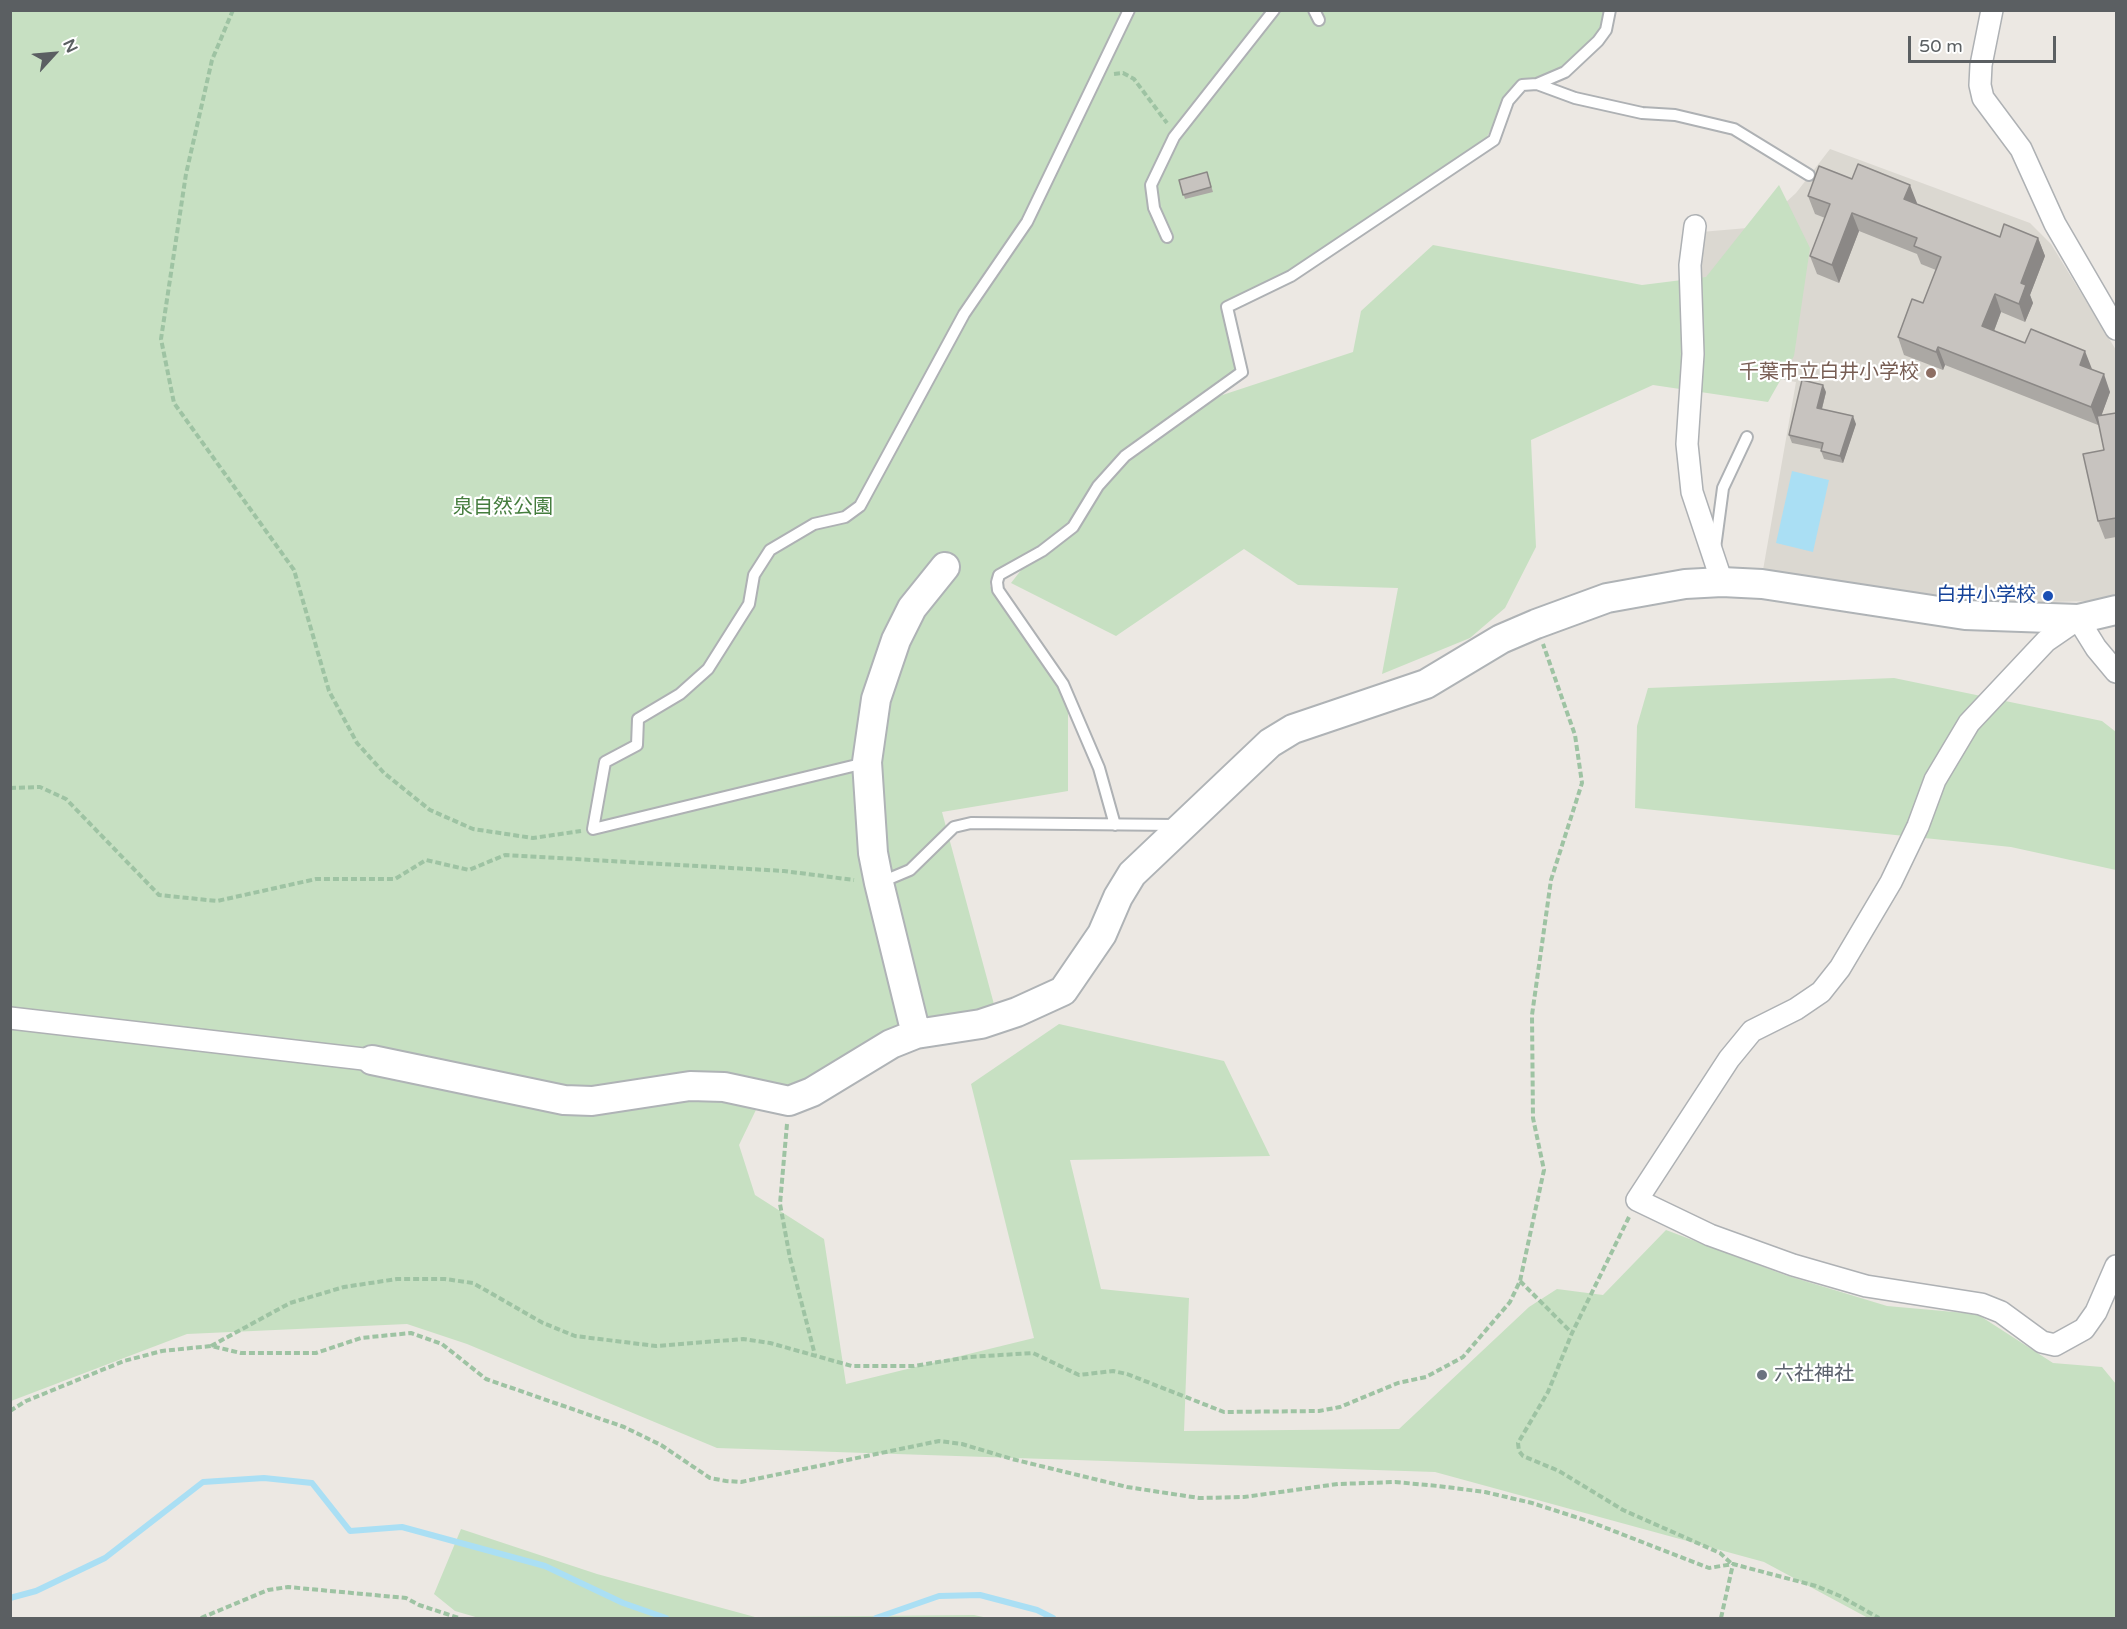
<!DOCTYPE html>
<meta charset="utf-8">
<style>
body{margin:0}
#map{position:relative;width:2127px;height:1629px;overflow:hidden;background:#ece8e3;font-family:"Varela Round",sans-serif}
canvas{display:block}
.frame{position:absolute;inset:0;border:12px solid #5b5f62;pointer-events:none}
.north{position:absolute;left:24px;top:24px;width:60px;height:60px;-webkit-text-stroke:4px #fff;paint-order:stroke;rotate:64deg;font-size:16px;font-weight:700;line-height:24px;text-align:center;color:#5b5f62}
.north::after{content:'';display:block;margin:auto;width:21px;height:27px;background:#5b5f62;clip-path:polygon(50% 0,100% 100%,50% 72%,0 100%)}
.scale{position:absolute;left:1908px;top:36px;width:148px;height:27px;box-sizing:border-box;border:3px solid #5b5f62;border-top:0;padding-left:8px;font-size:18px;line-height:21px;white-space:nowrap;color:#5b5f62;-webkit-text-stroke:4px #fff;paint-order:stroke}
</style>
<div id="map">
<canvas width="2127" height="1629"></canvas>
<div class="frame"></div>
<div class="north">N</div>
<div class="scale">50 m</div>
</div>
<script>
const context = document.querySelector('canvas').getContext('2d');
context.lineJoin = 'round';
function paint(path, color) { context.fillStyle = color; context.fill(path, 'evenodd'); }
const shape = rows => new Path2D(rows.map(r => 'M' + r).join(''));
function stroke(path, color, width, dash) { context.strokeStyle = color; context.lineWidth = width; context.lineCap = dash ? 'butt' : 'round'; context.setLineDash(dash || []); context.stroke(path); }
function write(font, color, halo, rows, align = 'center') {
  context.font = font + ' "Varela Round","Noto Sans JP",sans-serif'; context.lineWidth = 4.5; context.setLineDash([]); context.textBaseline = 'middle'; context.strokeStyle = halo; context.fillStyle = color; for (const [text, x, y, turn = 0] of rows) {
    context.save(); context.translate(x, y); context.rotate((+turn || 0) * Math.PI / 180); context.textAlign = isNaN(turn) ? turn : align; if (halo) context.strokeText(text, 0, 0); context.fillText(text, 0, 0); context.restore();
  }
}
const education = shape([
 [1830,149,2030,223,2051,244,2116,350,2116,594,2098,601,1992,603,1763,570,1796,382,1697,365,1701,232,1759,227,1796,193]
]);
const green = shape([
 [11,11,1608,11,1598,35,1565,67,1539,79,1513,86,1486,139,1291,272,1223,306,1237,369,1186,407,1353,352,1361,311,1433,245,1642,285,1706,277,1779,185,1810,248,1794,356,1768,402,1653,385,1531,440,1536,547,1505,608,1470,638,1382,674,1398,588,1298,585,1244,549,1116,636,1011,583,1036,551,999,571,990,580,990,586,1068,703,1068,791,942,812,995,1008,806,1084,783,1088,767,1087,739,1145,755,1195,824,1239,846,1384,1034,1338,971,1084,1059,1024,1224,1061,1270,1156,1070,1160,1101,1289,1189,1298,1184,1431,1399,1429,1529,1307,1557,1289,1603,1295,1666,1230,1785,1275,1887,1306,1977,1314,2053,1363,2102,1367,2116,1384,2116,1618,1868,1618,1764,1562,1435,1472,717,1448,467,1344,407,1324,187,1334,11,1401],
 [1894,678,2102,721,2116,732,2116,870,2011,847,1635,808,1637,726,1648,688],
 [461,1529,597,1574,755,1617,974,1615,988,1618,479,1618,455,1611,434,1594]
]);
const water = shape([
 [1792,471,1829,480,1813,552,1776,543]
]);
const stream = shape([
 [10,1598,36,1591,105,1558,203,1482,264,1478,312,1483,350,1531,402,1527,545,1566,623,1603,666,1618],
 [876,1618,939,1596,980,1595,1037,1610,1053,1618]
]);
const path = shape([
 [233,10,212,60,186,174,161,339,174,403,294,570,329,691,357,743,384,773,430,810,473,829,533,838,581,831],
 [1114,74,1123,73,1134,79,1167,123],
 [10,788,40,787,66,799,159,895,217,901,316,879,395,879,426,860,469,870,505,855,784,871,854,880],
 [787,1124,780,1204,790,1258,815,1355],
 [1629,1217,1572,1333,1548,1392,1518,1443,1519,1451,1523,1456,1559,1471,1623,1510,1720,1553,1732,1564],
 [1520,1281,1572,1333],
 [211,1346,290,1303,344,1287,397,1279,445,1279,473,1283,543,1323,575,1336,656,1346,743,1339,770,1343,852,1366,914,1366,969,1357,1033,1353,1079,1375,1113,1371,1127,1374,1224,1412,1319,1411,1340,1407,1398,1383,1426,1377,1463,1357,1510,1302,1520,1281,1544,1170,1533,1118,1532,1015,1551,880,1582,783,1575,735,1543,644],
 [10,1411,26,1401,124,1361,162,1351,211,1346,241,1353,316,1353,361,1338,411,1333,442,1344,486,1379,624,1427,661,1445,710,1478,726,1481,741,1482,939,1441,962,1444,1012,1459,1127,1487,1199,1498,1244,1497,1338,1484,1395,1482,1438,1486,1485,1492,1532,1503,1588,1521,1709,1568,1733,1564,1816,1586,1840,1596,1879,1618],
 [201,1618,268,1590,288,1587,406,1598,419,1605,459,1618],
 [1721,1618,1733,1564]
]);
const lane = shape([
 [1314,10,1319,20],
 [1537,84,1565,72,1598,41,1606,30,1610,10],
 [1167,237,1154,208,1151,185,1174,137,1274,10],
 [1715,548,1723,488,1747,437],
 [865,763,593,829,605,762,637,745,638,719,680,694,708,669,749,604,754,575,770,550,814,524,845,517,860,506,964,314,1027,222,1129,10],
 [1115,825,1099,768,1063,684,998,590,997,582,999,575,1042,551,1073,527,1098,486,1125,456,1242,372,1227,307,1291,276,1494,140,1508,101,1522,85,1537,84,1575,98,1642,113,1675,115,1734,129,1809,175],
 [879,883,910,870,954,827,971,823,1176,825]
]);
const street = shape([
 [1992,10,1981,65,1980,85,1983,98,2021,149,2055,224,2116,329],
 [1695,226,1690,265,1693,354,1687,444,1692,492,1722,582],
 [2116,672,2096,648,2078,619,2046,641,1969,723,1935,780,1918,826,1891,882,1840,968,1821,992,1796,1009,1752,1031,1729,1059,1637,1200,1710,1235,1793,1265,1866,1286,1981,1304,2001,1312,2042,1342,2055,1345,2084,1329,2096,1312,2116,1266],
 [10,1018,372,1060]
]);
const secondary = shape([
 [916,1034,879,883,873,853,867,762,876,699,896,640,912,608,945,567],
 [372,1060,564,1100,592,1101,690,1086,724,1087,789,1101,812,1092,891,1044,916,1034,981,1024,1017,1012,1063,991,1102,934,1118,897,1132,874,1270,743,1293,729,1426,684,1501,639,1536,624,1607,598,1685,584,1722,582,1762,584,1965,615,2078,619,2116,610]
]);
const wall = shape([
 [1207,172,1213,192,1185,199,1179,180],
 [1852,179,1917,203,1916,204,2000,237,2038,238,2045,256,2030,295,2033,303,2025,322,2001,312,1994,331,2092,369,2110,392,2101,416,2116,413,2116,537,2105,539,2098,521,2104,450,2098,422,2098,425,1945,365,1943,370,1904,355,1898,337,1923,303,1936,270,1921,264,1917,254,1859,231,1839,283,1817,274,1810,256,1825,218,1815,214,1808,196],
 [1826,392,1822,409,1856,424,1843,463,1824,459,1821,451,1821,449,1792,443,1789,435]
]);
const shadedWall = shape([
 [1910,185,1917,203,1911,217,1904,199],
 [1852,213,1859,231,1839,283,1832,265],
 [2038,238,2045,256,2030,295,2033,303,2025,322,2019,304,2021,283],
 [1995,294,2001,312,1989,344,1982,326],
 [1938,347,1945,365,1943,370,1936,352],
 [2085,351,2092,369,2080,365],
 [2104,374,2110,392,2098,425,2091,407],
 [1823,385,1826,392,1820,416,1817,408],
 [1853,416,1856,424,1843,463,1840,456]
]);
const building = shape([
 [1858,164,1910,185,1904,199,2000,237,2004,224,2038,238,2021,283,2026,285,2019,304,1995,294,1982,326,2025,343,2031,329,2085,351,2080,365,2104,374,2091,407,1938,347,1936,352,1898,337,1912,299,1923,303,1941,257,1914,246,1917,238,1852,213,1832,265,1810,256,1830,204,1808,196,1819,166,1852,179,1858,164],
 [1207,172,1211,187,1183,195,1179,180,1207,172],
 [1802,380,1823,385,1817,408,1853,416,1840,456,1821,451,1823,443,1789,435,1802,380],
 [2116,413,2116,518,2098,521,2083,454,2104,450,2097,416,2116,413]
]);
const markers = [
 [1931,373,6,"#8d6e63"],
 [2048,596,6,"#1a4fb4"],
 [1762,1375,6,"#6b7280"]
];
const educationNames = [
 ["千葉市立白井小学校",1919,373]
];
const parkNames = [
 ["泉自然公園",503,508]
];
const transitNames = [
 ["白井小学校",2036,596]
];
const worshipNames = [
 ["六社神社",1774,1375]
];
paint(education, '#dbd8d1');
paint(green, '#c7e0c2');
paint(water, '#aadff4');
stroke(stream, '#aadff4', 6);
stroke(lane, '#aeb1b4', 14);
stroke(street, '#aeb1b4', 24);
stroke(secondary, '#afb3b6', 32);
stroke(path, '#9ec3a3', 4, [6, 3]);
stroke(lane, '#fff', 10);
stroke(street, '#fff', 21);
stroke(secondary, '#fff', 28);
paint(wall, '#aba8a4');
paint(shadedWall, '#8b8886');
paint(building, '#c7c3bf');
stroke(building, '#8b8886', 1.5);
for (const [x, y, r, color] of markers) { const dot = new Path2D(); dot.arc(x, y, r, 0, 2 * Math.PI); context.fillStyle = color; context.fill(dot); stroke(dot, '#fff', 2); }
write('20px', '#785e54', '#fff', educationNames, 'right');
write('20px', '#457d3e', '#fff', parkNames);
write('20px', '#164399', '#fff', transitNames, 'right');
write('20px', '#5b616d', '#fff', worshipNames, 'left');
</script>
